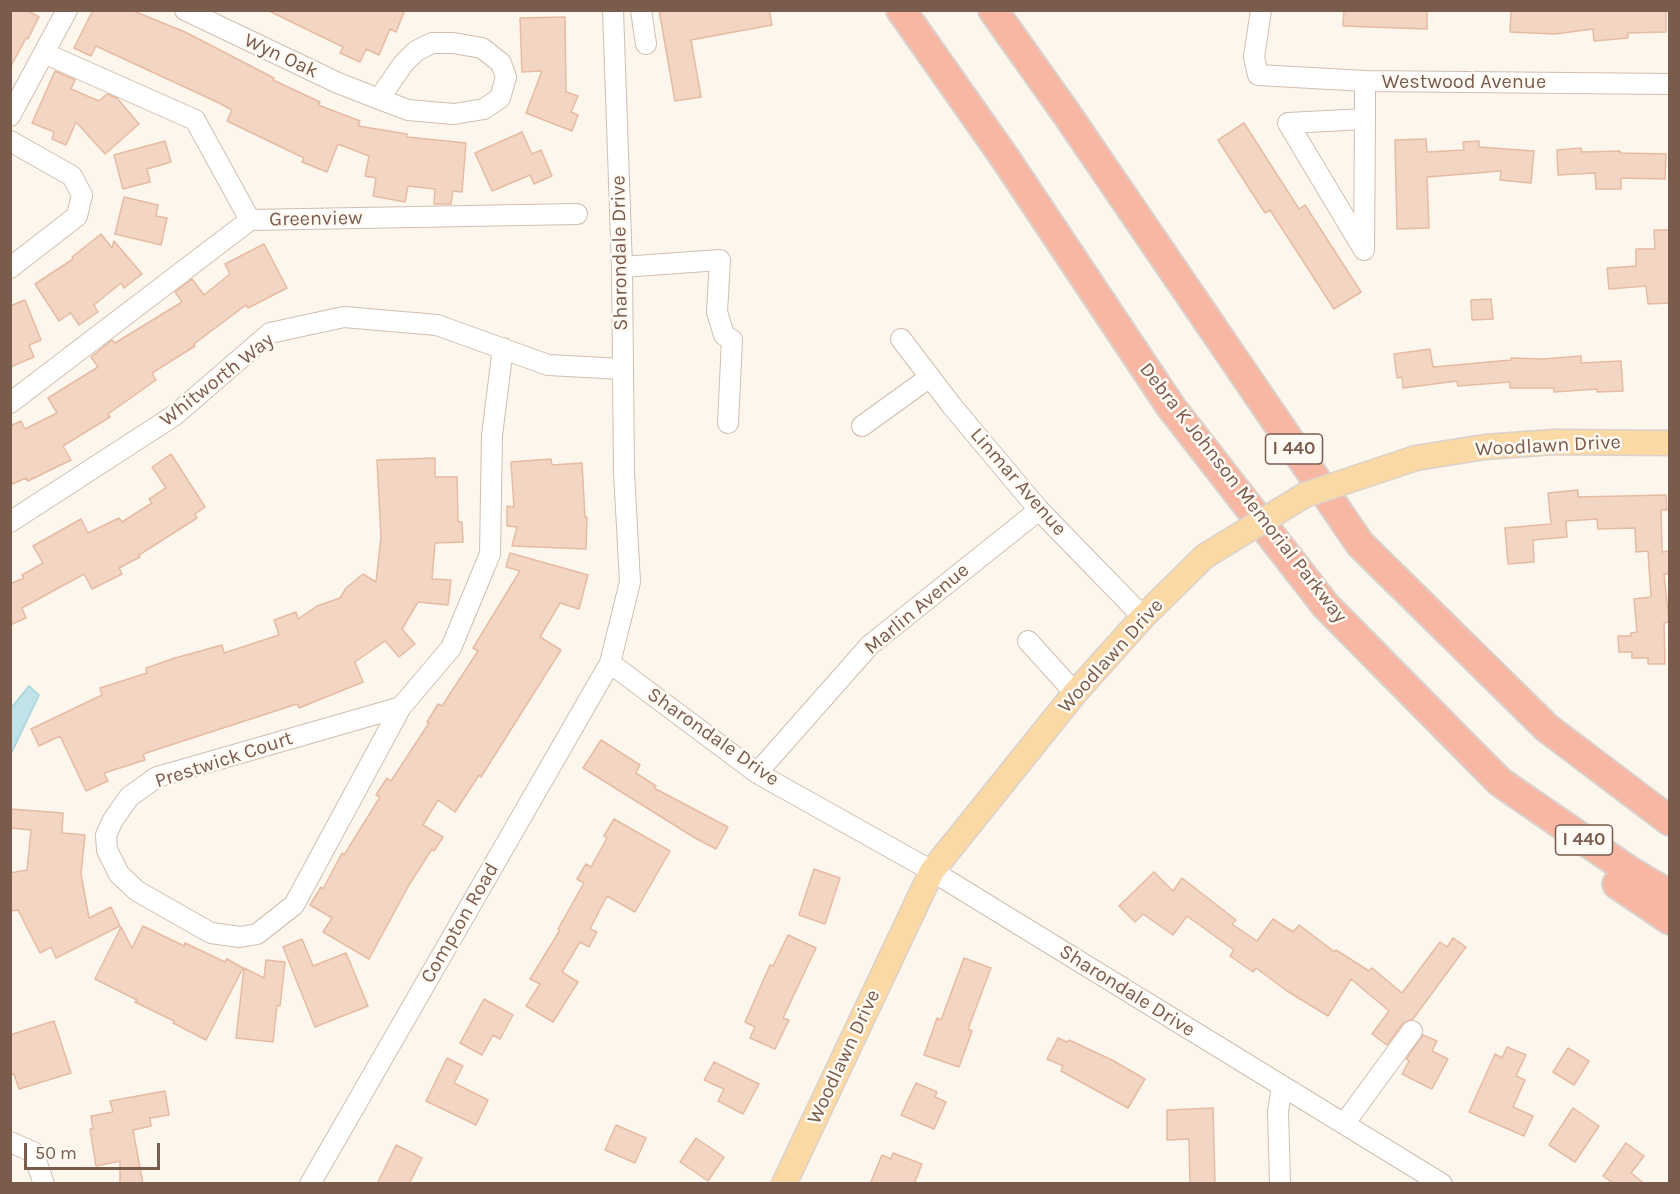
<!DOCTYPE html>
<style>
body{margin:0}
#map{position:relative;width:1680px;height:1194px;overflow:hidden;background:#fdf6ec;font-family:Karla,sans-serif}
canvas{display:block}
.frame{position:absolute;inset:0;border:12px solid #7a5c4d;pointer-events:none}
.scale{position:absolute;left:24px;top:1143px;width:136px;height:27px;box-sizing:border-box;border:3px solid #7a5c4d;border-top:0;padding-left:8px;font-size:18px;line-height:21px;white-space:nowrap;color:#7a5c4d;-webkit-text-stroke:4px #fffaf3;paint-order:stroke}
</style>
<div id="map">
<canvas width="1680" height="1194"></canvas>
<div class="frame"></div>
<div class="scale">50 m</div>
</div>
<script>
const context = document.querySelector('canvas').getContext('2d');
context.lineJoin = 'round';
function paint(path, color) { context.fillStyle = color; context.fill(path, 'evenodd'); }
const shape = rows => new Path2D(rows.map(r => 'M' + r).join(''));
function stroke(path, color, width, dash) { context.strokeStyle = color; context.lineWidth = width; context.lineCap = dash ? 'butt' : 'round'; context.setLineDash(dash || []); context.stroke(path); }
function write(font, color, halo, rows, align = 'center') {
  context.font = font + ' Karla,sans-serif'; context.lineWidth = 5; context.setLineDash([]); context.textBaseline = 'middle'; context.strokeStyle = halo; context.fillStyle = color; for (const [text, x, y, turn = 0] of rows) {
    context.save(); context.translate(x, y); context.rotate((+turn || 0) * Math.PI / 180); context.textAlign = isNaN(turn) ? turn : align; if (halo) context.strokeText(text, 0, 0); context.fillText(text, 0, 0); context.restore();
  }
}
const water = shape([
 [29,686,39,695,11,754,11,708,29,686]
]);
const building = shape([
 [10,10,27,10,39,17,28,39,26,38,10,68,10,10],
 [93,10,131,10,185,32,274,78,273,80,320,102,318,105,360,121,358,126,407,134,407,137,466,143,462,192,453,191,451,204,434,204,435,189,408,186,405,202,373,196,376,178,365,176,369,156,338,144,327,172,302,162,304,158,227,121,232,110,217,102,96,46,91,56,74,48,93,10],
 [267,10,405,10,396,32,390,29,379,55,366,49,360,62,340,53,343,47,267,10],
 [659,10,769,10,772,25,691,40,701,97,675,101,659,10],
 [1344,10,1427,10,1427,29,1343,26,1344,10],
 [1511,10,1666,10,1666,32,1628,33,1628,38,1594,41,1593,29,1555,34,1510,32,1511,10],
 [565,17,566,92,578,96,571,112,578,115,572,131,526,113,542,71,522,72,520,18,565,17],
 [55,71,75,80,71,89,99,101,107,94,117,98,139,124,105,154,76,122,66,145,52,139,54,132,32,123,55,71],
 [1244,123,1299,209,1305,205,1361,292,1334,309,1270,210,1265,213,1218,140,1244,123],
 [522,132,532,154,541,150,552,176,534,184,530,175,492,191,475,153,522,132],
 [1426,139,1427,152,1464,150,1463,142,1479,141,1479,147,1534,151,1531,183,1500,180,1501,171,1427,177,1429,228,1397,229,1395,140,1426,139],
 [165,141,171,162,147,169,150,182,123,189,114,155,165,141],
 [1581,148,1582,152,1620,151,1620,153,1666,154,1665,179,1621,178,1621,189,1596,189,1595,173,1558,175,1557,150,1581,148],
 [124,197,158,205,156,216,167,218,161,245,115,234,124,197],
 [1654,230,1670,230,1670,303,1648,304,1646,286,1609,289,1607,268,1636,266,1636,249,1655,249,1654,230],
 [101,234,112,248,114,241,142,274,124,288,121,283,94,305,98,312,79,325,71,313,59,321,35,284,73,259,72,257,101,234],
 [264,244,287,288,248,308,246,305,194,344,195,346,152,373,156,380,108,414,110,417,63,446,71,460,28,481,26,478,10,485,10,426,21,421,25,429,57,413,48,398,98,367,91,357,112,340,115,343,182,302,175,292,192,279,204,295,230,274,225,264,264,244],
 [1491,299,1493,319,1472,320,1471,300,1491,299],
 [25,300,41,340,29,345,34,357,10,367,10,306,25,300],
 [1430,349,1433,367,1511,360,1511,358,1542,359,1581,356,1581,363,1621,361,1623,391,1597,392,1597,389,1554,392,1554,388,1510,388,1510,382,1458,386,1457,381,1403,388,1402,377,1397,378,1394,354,1430,349],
 [171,454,205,507,195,514,197,518,139,555,140,557,119,568,122,574,92,589,84,574,22,608,26,618,10,625,10,581,12,583,24,578,22,575,43,563,33,546,81,519,88,533,119,518,122,522,152,503,149,499,166,488,152,467,171,454],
 [435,458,435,477,457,477,458,522,462,522,463,542,435,543,432,579,451,580,448,605,418,602,402,629,415,644,399,657,385,641,355,662,363,682,299,708,297,704,143,754,145,760,104,773,108,781,86,791,60,736,39,746,31,729,102,695,100,688,147,673,146,668,175,658,222,645,224,653,279,635,274,620,296,612,298,619,317,606,340,598,346,588,363,574,376,582,381,537,377,460,435,458],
 [551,459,552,465,582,463,585,517,587,517,586,549,512,546,517,527,507,526,507,506,514,507,511,462,551,459],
 [1578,490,1578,497,1666,495,1667,510,1661,510,1662,552,1670,551,1670,574,1664,574,1669,622,1664,623,1665,664,1648,664,1648,658,1632,658,1632,652,1619,652,1618,636,1631,636,1631,633,1637,632,1634,599,1651,597,1648,551,1636,552,1635,528,1598,529,1597,519,1566,521,1567,537,1533,540,1534,562,1508,564,1505,528,1551,524,1548,493,1578,490],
 [510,553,588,575,579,609,560,603,540,637,561,650,481,777,479,775,455,812,438,800,423,825,443,837,434,851,432,849,409,885,369,959,323,932,332,918,310,905,321,887,323,889,342,853,344,855,380,797,376,795,387,778,391,781,429,723,427,722,438,704,442,706,478,651,473,648,520,571,506,567,510,553],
 [601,740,640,765,636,773,656,786,654,788,728,827,716,849,695,838,583,768,601,740],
 [10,809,63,813,62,833,85,835,81,874,89,918,111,907,120,926,56,958,51,947,40,953,18,910,10,911,10,873,27,870,31,830,10,828,10,809],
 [614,819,670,851,635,912,607,896,590,929,597,932,589,947,580,942,562,972,578,982,553,1022,526,1006,540,984,530,979,560,930,558,929,584,883,577,879,586,864,591,867,607,838,604,836,614,819],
 [814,869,840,878,825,924,799,915,814,869],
 [1154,872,1173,891,1182,878,1236,920,1232,924,1257,941,1273,919,1293,932,1299,925,1335,952,1336,950,1369,971,1372,968,1402,993,1440,942,1447,947,1453,938,1466,947,1413,1019,1403,1023,1387,1045,1372,1034,1389,1011,1351,979,1328,1016,1287,991,1256,968,1253,972,1230,956,1234,950,1187,916,1173,935,1143,914,1135,922,1119,906,1154,872],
 [143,926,184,946,185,943,225,962,227,959,243,968,206,1040,173,1023,174,1021,135,1002,137,1000,95,979,121,927,132,948,143,926],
 [788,935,816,948,783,1018,789,1020,775,1049,750,1038,755,1027,745,1022,770,965,773,966,788,935],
 [302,939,313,966,346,953,368,1006,315,1027,283,947,302,939],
 [964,958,991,968,968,1029,972,1031,959,1067,924,1055,937,1018,941,1020,964,958],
 [266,960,285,962,280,1006,277,1005,273,1042,236,1038,244,968,264,978,266,960],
 [484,999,513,1015,500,1039,493,1035,482,1055,460,1043,484,999],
 [54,1021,71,1073,19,1089,14,1074,10,1075,10,1035,54,1021],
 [1423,1035,1437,1041,1432,1051,1448,1059,1432,1089,1402,1074,1409,1061,1406,1059,1423,1035],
 [1058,1038,1067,1042,1069,1040,1112,1060,1145,1079,1128,1108,1061,1071,1063,1066,1047,1059,1058,1038],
 [1507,1047,1526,1055,1516,1076,1525,1080,1513,1107,1533,1116,1524,1136,1469,1112,1495,1054,1502,1058,1507,1047],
 [1568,1048,1589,1061,1574,1085,1553,1072,1568,1048],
 [447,1058,463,1066,454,1083,488,1100,476,1125,426,1101,447,1058],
 [714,1062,759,1084,743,1114,718,1101,724,1089,704,1080,714,1062],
 [916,1083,937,1092,935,1097,946,1102,934,1129,901,1115,916,1083],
 [165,1091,169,1115,150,1118,151,1126,133,1130,143,1184,120,1184,120,1161,96,1166,90,1129,93,1129,91,1116,113,1112,110,1101,165,1091],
 [1213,1108,1215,1184,1190,1184,1189,1139,1167,1140,1167,1110,1213,1108],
 [1573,1108,1599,1126,1575,1162,1549,1145,1573,1108],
 [616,1125,646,1138,635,1163,605,1150,616,1125],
 [696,1138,724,1157,708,1181,680,1162,696,1138],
 [1626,1143,1644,1156,1631,1173,1645,1184,1614,1184,1603,1176,1626,1143],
 [396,1145,422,1158,409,1184,377,1184,396,1145],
 [893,1153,922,1164,914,1184,870,1184,882,1155,891,1159,893,1153]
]);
const minor = shape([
 [185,10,338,83,379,99,408,110,454,114,484,109,500,98,506,77,501,63,482,48,453,43,432,43,416,51,403,64,379,99],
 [641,10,646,44],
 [1261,10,1254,57,1258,75,1365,81,1670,84],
 [44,53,195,120,250,220],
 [10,116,67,10],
 [1365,119,1288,123,1364,250,1365,119,1365,81],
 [10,141,72,176,82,195,77,216,10,268],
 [622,267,720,260,717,312,724,335,732,340,728,423],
 [901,339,952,406,1039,510,1143,617],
 [10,403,250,220,577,214],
 [862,426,930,377],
 [10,522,175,415,270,333,344,317,437,325,548,365,622,369],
 [1028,641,1075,693],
 [610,663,757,773,932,871,1442,1184],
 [401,707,157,777,129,797,113,820,106,835,107,850,119,874,137,891,211,933,240,937,257,934,294,905,401,707,451,648,490,554,492,435,503,348],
 [757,773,870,645,1039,510],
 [1344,1124,1412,1031],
 [10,1142,33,1152,44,1184],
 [310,1184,610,663,630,582,624,473,622,267,613,10],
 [1280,1184,1278,1111,1282,1087]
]);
const major = shape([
 [1416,458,1485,447,1554,442,1670,443],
 [784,1184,932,871,1075,693,1143,617,1205,556]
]);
const highway = shape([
 [901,10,1005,158,1171,407,1326,606,1500,782,1628,870,1670,895],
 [993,10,1066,113,1360,544,1547,728,1670,821],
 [1617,884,1670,920]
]);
const majorBridge = shape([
 [1205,556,1305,495,1416,458]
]);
const shields = [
 [1294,449,57],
 [1584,840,57]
];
const shieldNames = [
 ["I 440",1294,449],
 ["I 440",1584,840]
];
const streetNames = [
 ["Wyn Oak",281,56,25],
 ["Westwood Avenue",1464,82],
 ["Greenview",316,219,-1],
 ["Sharondale Drive",620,253,-91],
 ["Whitworth Way",217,380,-38],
 ["Woodlawn Drive",1548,446,-3],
 ["Linmar Avenue",1018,482,49],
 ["Debra K Johnson Memorial Parkway",1243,493,52],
 ["Marlin Avenue",917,609,-40],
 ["Woodlawn Drive",1111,656,-48],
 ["Sharondale Drive",713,737,35],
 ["Prestwick Court",224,760,-18],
 ["Compton Road",460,923,-60],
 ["Sharondale Drive",1127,991,32],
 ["Woodlawn Drive",844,1057,-65]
];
paint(water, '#bfe3e8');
stroke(water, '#a5d3da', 1.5);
paint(building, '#f3d5c3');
stroke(building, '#e6bba3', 1.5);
stroke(minor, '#d1beb0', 22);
stroke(major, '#dad1cd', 27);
stroke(highway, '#dad1cd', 32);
stroke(minor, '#fff', 20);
stroke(major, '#fbd9a5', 24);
stroke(highway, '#f7b7a3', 28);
stroke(majorBridge, '#dad1cd', 27, []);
stroke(majorBridge, '#fbd9a5', 24);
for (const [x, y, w] of shields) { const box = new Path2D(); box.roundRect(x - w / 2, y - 15, w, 30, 4.5); context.fillStyle = '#fffaf3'; context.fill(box); stroke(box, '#7a5c4d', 1.5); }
write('bold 18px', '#7a5c4d', null, shieldNames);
write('20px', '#7a5c4d', '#fffaf3', streetNames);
</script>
